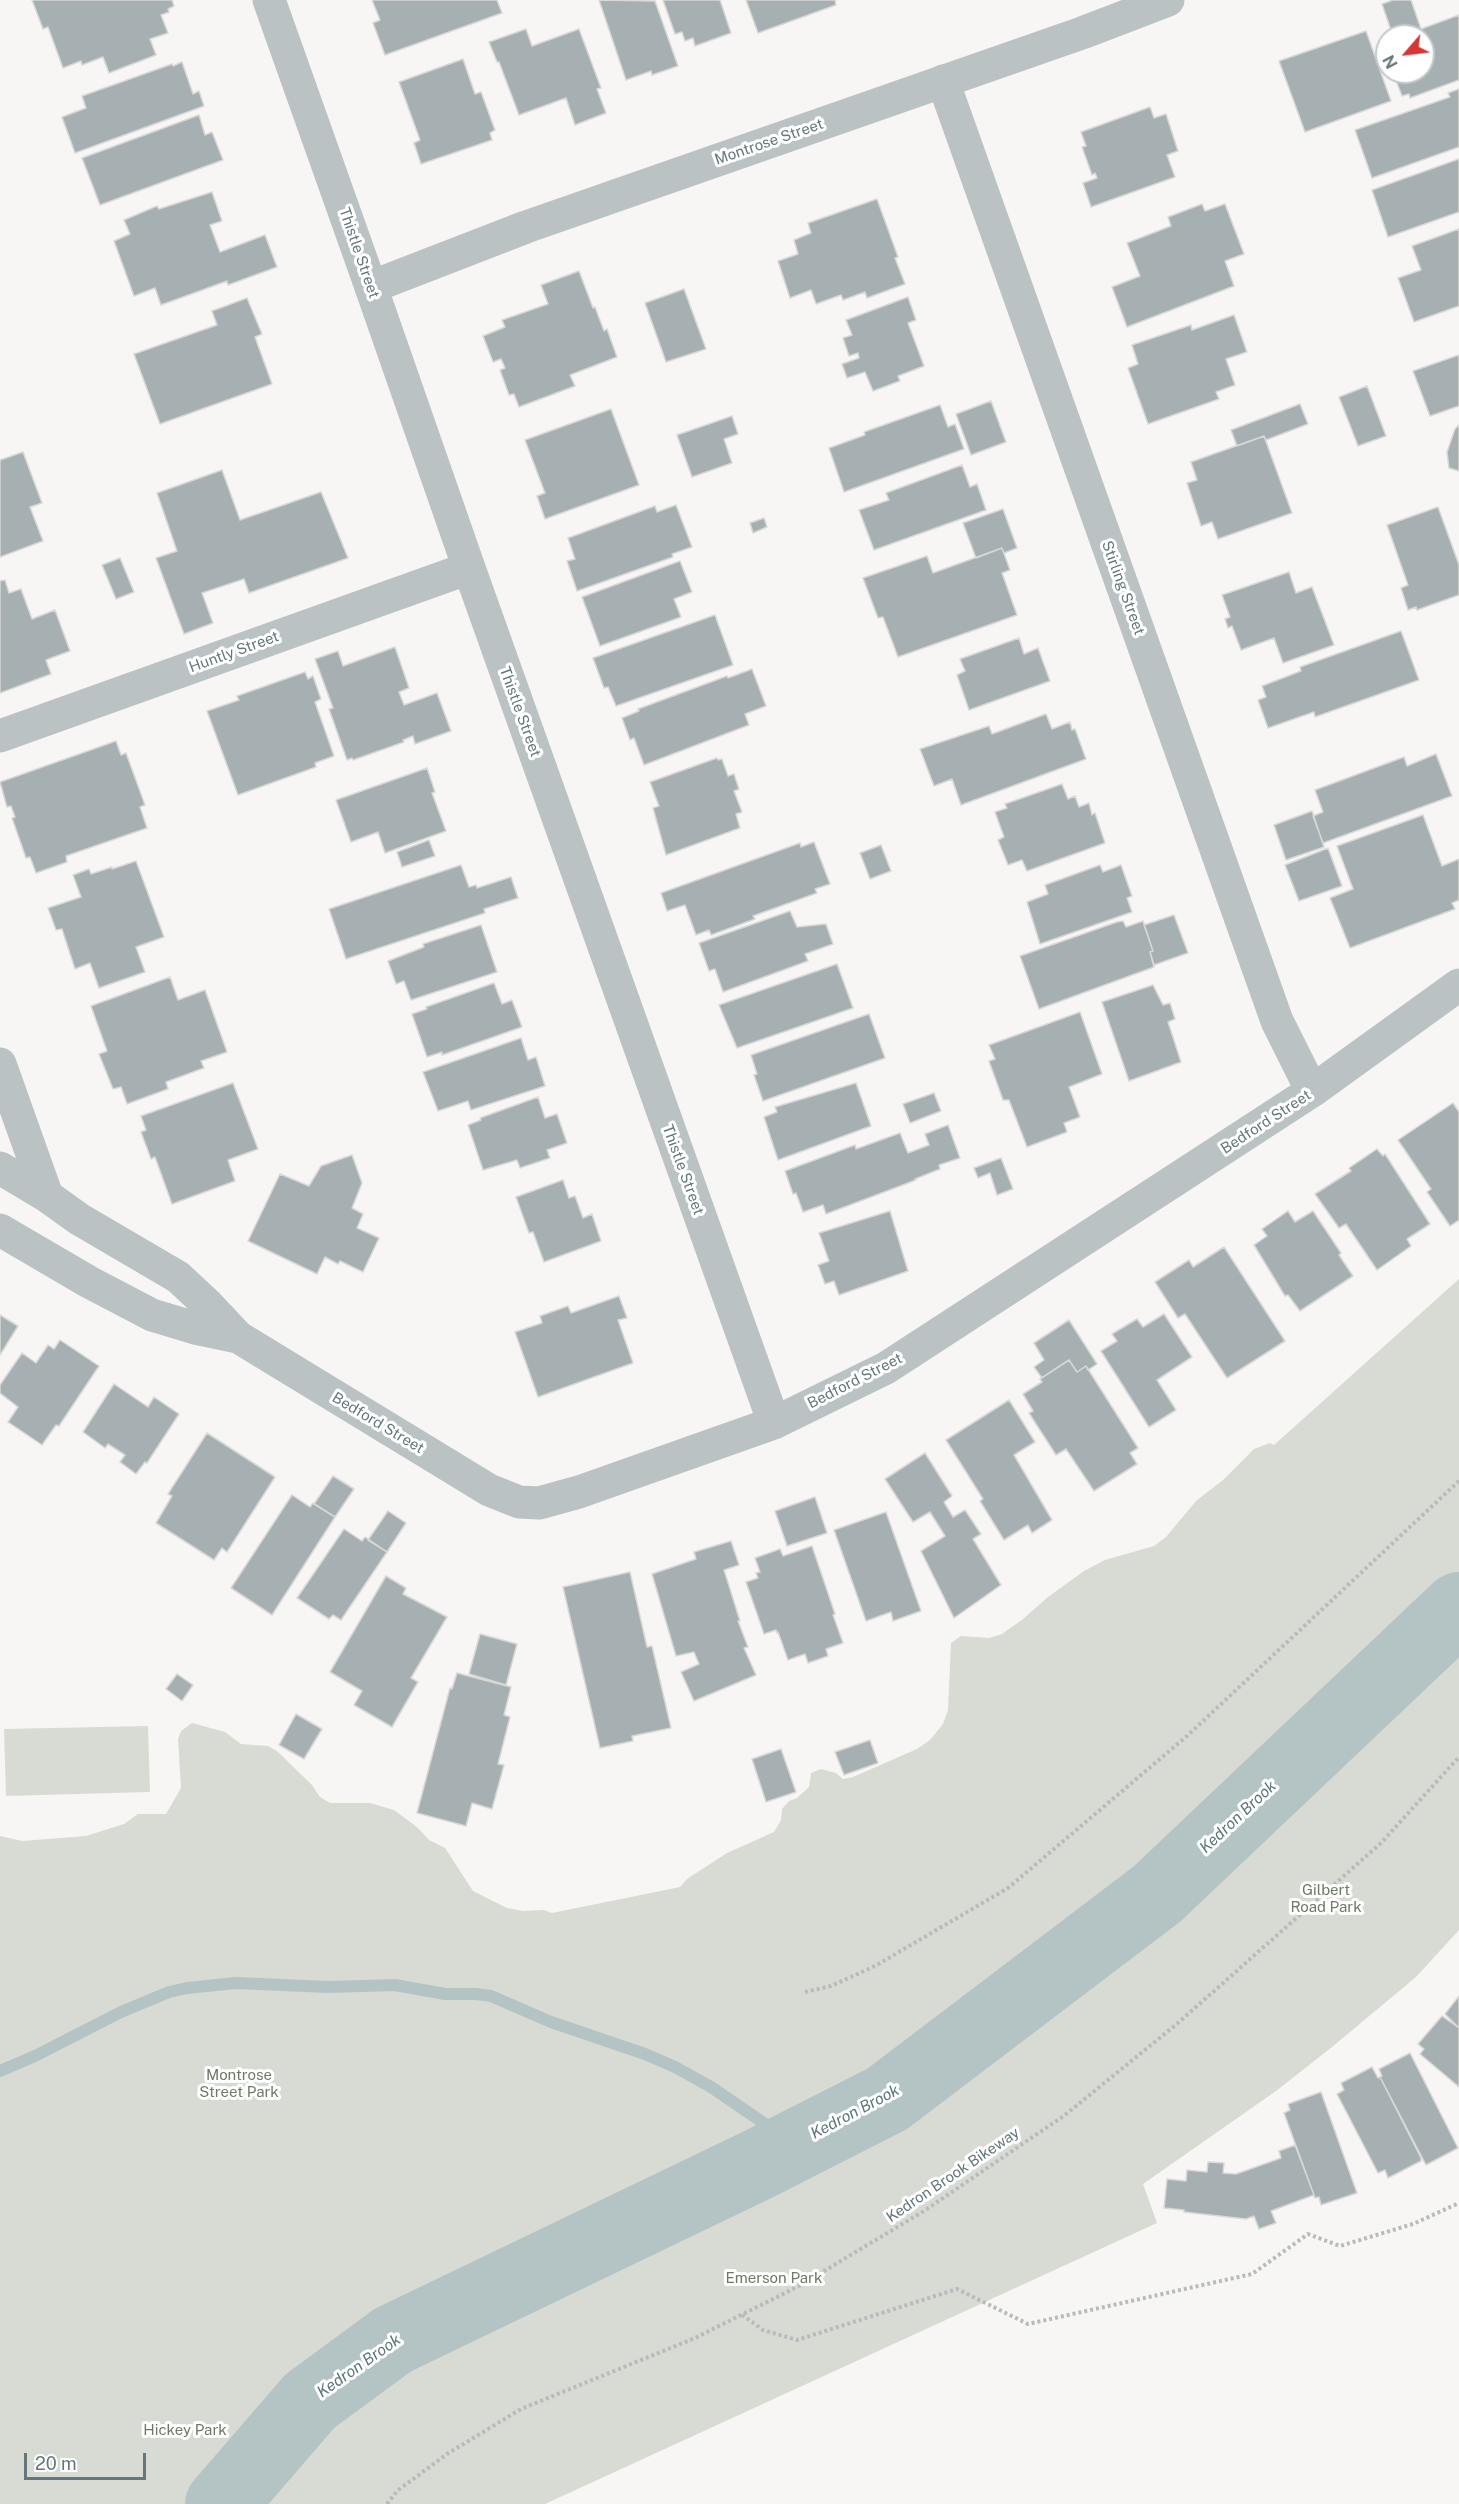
<!DOCTYPE html>
<style>
body{margin:0}
#map{position:relative;width:1459px;height:2504px;overflow:hidden;background:#f7f6f4;font-family:"Public Sans",sans-serif}
canvas{display:block}
.north{position:absolute;left:1375px;top:24px;width:60px;height:60px;box-sizing:border-box;background:#fff;border:2px solid #c1c9cb;border-radius:50%;rotate:242deg;font-size:16px;font-weight:700;line-height:24px;text-align:center;color:#64787c}
.north::after{content:'';display:block;margin:auto;width:21px;height:27px;background:#d63534;clip-path:polygon(50% 0,100% 100%,50% 72%,0 100%)}
.scale{position:absolute;left:24px;top:2453px;width:122px;height:27px;box-sizing:border-box;border:3px solid #64787c;border-top:0;padding-left:8px;font-size:18px;line-height:21px;white-space:nowrap;color:#64787c;-webkit-text-stroke:4px #fff;paint-order:stroke}
</style>
<div id="map">
<canvas width="1459" height="2504"></canvas>
<div class="north">N</div>
<div class="scale">20 m</div>
</div>
<script>
const context = document.querySelector('canvas').getContext('2d');
context.lineJoin = 'round';
function paint(path, color) { context.fillStyle = color; context.fill(path, 'evenodd'); }
const shape = rows => new Path2D(rows.map(r => 'M' + r).join(''));
function stroke(path, color, width, dash) { context.strokeStyle = color; context.lineWidth = width; context.lineCap = dash ? 'butt' : 'round'; context.setLineDash(dash || []); context.stroke(path); }
function write(font, color, halo, rows, align = 'center') {
  context.font = font + ' "Public Sans",sans-serif'; context.lineWidth = 6; context.setLineDash([]); context.textBaseline = 'middle'; context.strokeStyle = halo; context.fillStyle = color; for (const [text, x, y, turn = 0] of rows) {
    context.save(); context.translate(x, y); context.rotate((+turn || 0) * Math.PI / 180); context.textAlign = isNaN(turn) ? turn : align; if (halo) context.strokeText(text, 0, 0); context.fillText(text, 0, 0); context.restore();
  }
}
const green = shape([
 [1459,1279,1459,1930,1416,1977,1332,2047,1276,2091,1143,2184,1157,2223,545,2504,0,2504,0,1836,22,1841,86,1836,124,1824,138,1814,166,1814,181,1788,178,1739,181,1731,192,1723,225,1732,241,1744,268,1746,277,1751,312,1785,320,1797,330,1803,370,1803,394,1810,417,1827,429,1840,445,1848,473,1891,507,1908,523,1911,544,1910,552,1913,680,1887,687,1879,727,1853,774,1832,781,1820,782,1809,789,1801,797,1798,809,1787,811,1773,821,1769,836,1773,843,1779,853,1777,917,1749,930,1740,943,1724,948,1710,951,1643,961,1636,989,1638,1002,1634,1023,1619,1048,1597,1084,1571,1105,1560,1154,1546,1166,1537,1196,1501,1223,1480,1254,1449,1270,1443,1274,1445],
 [148,1726,150,1792,6,1796,4,1729]
]);
const stream = shape([
 [0,2071,35,2056,121,2012,169,1992,187,1988,236,1983,328,1987,395,1985,445,1994,476,1994,491,1996,551,2022,645,2054,675,2067,711,2087,796,2145]
]);
const river = shape([
 [221,2504,310,2401,393,2340,759,2164,887,2099,1157,1894,1459,1608]
]);
const building = shape([
 [32,0,172,0,174,6,168,9,169,12,161,15,168,33,150,39,156,55,109,73,103,57,82,65,81,61,63,68,48,27,43,29,32,0],
 [372,0,497,0,502,13,385,55,373,23,380,20,372,0],
 [599,0,655,1,678,66,652,75,651,71,626,80,599,0],
 [663,0,720,0,731,33,695,46,693,38,685,41,682,32,675,34,663,0],
 [746,0,835,0,836,5,758,33,746,0],
 [1393,0,1411,0,1421,29,1459,15,1459,80,1410,98,1409,94,1402,96,1395,78,1402,76,1401,72,1423,72,1423,36,1393,36,1382,4,1393,0],
 [526,29,532,46,579,29,601,88,597,89,606,113,575,125,566,98,519,115,499,62,497,62,489,42,526,29],
 [1366,31,1391,101,1305,132,1279,61,1366,31],
 [463,59,475,94,481,92,495,130,490,133,492,140,421,164,414,143,420,140,399,82,463,59],
 [182,62,193,94,199,91,204,106,75,153,62,117,86,108,82,96,172,64,173,66,182,62],
 [1459,89,1459,147,1372,178,1355,130,1450,97,1448,93,1459,89],
 [1150,107,1154,118,1166,114,1178,151,1167,155,1175,177,1091,207,1083,183,1097,178,1095,173,1092,175,1082,147,1086,146,1081,132,1150,107],
 [199,115,205,135,212,132,223,160,100,205,82,158,199,115],
 [1459,159,1459,212,1388,237,1372,190,1459,159],
 [212,192,222,221,210,225,220,252,265,235,277,267,228,285,227,281,161,305,155,288,134,296,114,241,130,234,124,220,157,206,159,209,212,192],
 [877,199,898,257,895,258,905,284,867,298,865,292,843,300,841,295,816,304,811,290,790,298,778,261,798,254,794,240,811,233,808,223,877,199],
 [1202,204,1205,211,1225,204,1244,254,1225,261,1234,286,1127,327,1112,287,1140,276,1127,243,1171,226,1168,217,1202,204],
 [1459,229,1459,306,1414,322,1398,278,1421,270,1412,246,1459,229],
 [579,271,593,308,595,307,604,331,607,329,617,357,570,375,575,386,519,407,514,394,509,395,500,370,505,368,501,359,493,362,483,336,505,327,502,320,548,304,541,285,579,271],
 [684,289,706,349,666,362,645,303,684,289],
 [908,297,916,320,908,323,924,366,898,376,900,381,873,391,865,372,847,378,842,364,859,358,858,353,849,356,843,338,852,335,846,320,908,297],
 [247,298,262,334,255,337,272,384,160,424,134,354,217,325,212,311,247,298],
 [1234,315,1247,352,1226,359,1235,385,1216,392,1219,399,1148,424,1128,368,1138,364,1132,345,1191,325,1192,330,1234,315],
 [1459,355,1459,406,1430,416,1413,371,1459,355],
 [1367,386,1386,436,1358,446,1339,397,1367,386],
 [991,401,1006,442,971,455,956,414,991,401],
 [1300,404,1308,424,1266,440,1264,436,1237,446,1231,430,1300,404],
 [940,405,948,427,955,424,964,449,844,492,829,448,865,435,864,432,940,405],
 [611,409,639,485,545,519,537,496,545,493,525,440,611,409],
 [732,416,738,434,724,439,732,463,692,477,677,435,732,416],
 [1459,425,1459,471,1449,468,1447,452,1455,429,1459,425],
 [1264,436,1292,513,1218,539,1212,522,1201,526,1187,483,1197,480,1191,462,1264,436],
 [23,452,42,503,30,507,43,541,0,557,0,460,23,452],
 [962,465,970,487,977,484,986,510,874,550,859,510,889,500,886,493,962,465],
 [222,470,240,520,321,492,348,558,249,593,244,579,202,593,213,623,184,634,156,558,177,551,157,493,222,470],
 [676,505,692,547,672,554,673,557,577,591,567,561,575,559,568,538,655,506,657,512,676,505],
 [1438,507,1459,565,1459,595,1417,610,1416,607,1408,610,1401,588,1408,585,1387,525,1438,507],
 [1003,509,1017,548,1004,553,1002,548,976,558,963,523,1003,509],
 [764,518,767,527,753,533,750,523,764,518],
 [1002,548,1010,570,1002,573,1017,615,898,657,883,617,878,618,863,578,927,556,933,573,1002,548],
 [120,558,134,592,116,599,102,565,120,558],
 [680,561,692,592,674,599,681,617,600,646,582,597,680,561],
 [1289,572,1296,593,1312,587,1334,645,1283,663,1274,638,1241,650,1232,626,1228,628,1225,619,1230,617,1222,595,1289,572],
 [5,580,9,593,21,589,32,619,55,610,70,651,46,660,51,674,0,693,0,581,5,580],
 [715,615,733,665,616,706,608,687,604,688,593,658,715,615],
 [1401,631,1419,680,1315,717,1314,712,1268,728,1258,700,1266,697,1262,686,1301,671,1300,667,1401,631],
 [1019,638,1024,654,1038,648,1050,681,969,710,957,675,965,671,960,659,1019,638],
 [395,647,409,688,399,692,404,705,437,693,451,731,415,744,413,736,403,740,404,742,353,760,352,758,347,760,329,709,333,708,315,659,338,651,343,666,395,647],
 [752,669,766,706,745,714,749,725,644,765,634,738,630,740,622,718,639,711,638,709,727,676,728,678,752,669],
 [305,672,308,679,313,676,321,699,315,702,334,756,315,763,316,767,238,795,207,711,239,700,237,696,305,672],
 [1046,714,1052,729,1070,722,1072,730,1075,729,1086,759,961,805,952,779,934,786,920,749,989,726,992,734,1046,714],
 [116,741,121,755,126,753,145,805,140,807,147,828,66,856,67,862,36,873,30,857,26,858,12,818,15,817,11,806,7,807,0,782,116,741],
 [1436,754,1452,796,1323,843,1313,816,1323,812,1315,790,1404,757,1407,766,1436,754],
 [717,758,718,760,722,759,728,776,734,774,739,789,734,791,742,812,736,814,740,828,666,855,653,808,659,806,650,782,717,758],
 [427,768,435,792,432,793,446,831,385,853,378,832,351,842,336,800,427,768],
 [1062,784,1068,799,1075,796,1079,807,1089,803,1092,815,1095,813,1105,843,1027,871,1022,860,1008,865,998,840,1004,837,995,812,1007,808,1005,804,1062,784],
 [1312,811,1324,847,1286,860,1274,825,1312,811],
 [1423,815,1442,866,1459,859,1459,900,1452,903,1455,909,1350,948,1330,898,1353,889,1337,846,1423,815],
 [429,840,435,856,402,867,397,852,429,840],
 [814,842,830,884,815,889,817,893,753,916,755,919,711,935,709,930,696,935,685,905,667,911,661,893,800,843,801,847,814,842],
 [881,845,891,871,870,879,860,853,881,845],
 [1328,848,1342,886,1299,901,1285,865,1328,848],
 [136,861,164,937,136,947,145,972,99,988,90,963,75,969,62,929,56,930,48,908,81,897,73,875,89,869,91,874,112,867,112,869,136,861],
 [461,865,469,887,476,885,477,888,511,877,518,898,484,909,485,913,346,959,329,909,461,865],
 [1100,865,1103,872,1121,865,1132,896,1127,898,1132,912,1040,944,1027,902,1048,894,1045,885,1100,865],
 [790,911,797,927,826,924,833,944,805,954,808,961,723,992,715,969,709,971,699,943,790,911],
 [1174,915,1188,953,1154,965,1150,952,1153,951,1144,925,1174,915],
 [1123,921,1126,927,1143,921,1153,951,1150,952,1154,967,1039,1009,1020,956,1117,922,1123,921],
 [481,925,497,972,411,1000,404,981,396,984,388,961,424,947,423,944,481,925],
 [837,964,853,1008,737,1048,719,1005,837,964],
 [170,977,178,1000,205,990,227,1052,201,1061,204,1068,166,1082,168,1089,127,1104,121,1087,113,1089,99,1054,107,1051,91,1006,170,977],
 [494,983,502,1004,512,1000,522,1027,442,1055,442,1052,427,1057,412,1014,427,1009,426,1007,494,983],
 [1153,985,1163,1005,1170,1003,1175,1019,1168,1022,1181,1062,1129,1081,1102,1002,1153,985],
 [1080,1012,1102,1074,1069,1087,1080,1117,1064,1123,1067,1132,1027,1147,1009,1100,1003,1100,989,1061,995,1059,989,1045,1080,1012],
 [869,1014,885,1058,763,1101,754,1075,757,1074,751,1055,869,1014],
 [521,1038,528,1060,536,1057,545,1086,471,1110,468,1101,438,1111,423,1072,521,1038],
 [233,1083,258,1149,228,1160,235,1181,172,1204,155,1157,151,1159,141,1132,146,1130,141,1116,233,1083],
 [856,1083,871,1126,778,1160,764,1117,777,1112,775,1107,856,1083],
 [934,1093,941,1111,910,1123,903,1104,934,1093],
 [538,1097,545,1118,557,1114,567,1143,547,1150,550,1158,520,1168,517,1160,483,1170,468,1125,481,1120,480,1118,538,1097],
 [1453,1103,1459,1112,1459,1220,1450,1226,1427,1192,1431,1189,1398,1140,1453,1103],
 [948,1125,960,1158,939,1165,940,1169,915,1179,916,1180,826,1214,823,1205,803,1212,796,1193,793,1194,785,1171,855,1145,856,1149,900,1133,908,1153,929,1145,925,1134,948,1125],
 [1377,1149,1383,1156,1385,1154,1430,1224,1407,1239,1411,1246,1377,1270,1346,1224,1339,1228,1315,1194,1351,1171,1349,1168,1377,1149],
 [352,1155,362,1183,352,1208,363,1214,357,1228,379,1238,363,1272,340,1261,338,1264,325,1257,317,1274,248,1241,280,1174,309,1186,321,1166,352,1155],
 [1001,1158,1013,1189,997,1195,990,1173,978,1178,974,1168,1001,1158],
 [563,1180,569,1198,575,1196,583,1218,592,1214,601,1241,544,1262,533,1232,529,1233,516,1197,563,1180],
 [890,1211,908,1271,839,1295,834,1281,825,1284,818,1265,829,1261,819,1233,890,1211],
 [1288,1211,1295,1222,1313,1211,1341,1253,1339,1255,1353,1276,1300,1311,1288,1295,1285,1296,1254,1245,1267,1236,1262,1229,1288,1211],
 [1224,1247,1285,1341,1227,1378,1185,1314,1178,1318,1155,1282,1189,1260,1193,1267,1224,1247],
 [619,1296,627,1318,618,1320,633,1363,538,1397,515,1332,542,1323,540,1316,568,1306,571,1313,619,1296],
 [1164,1314,1192,1357,1157,1380,1176,1410,1149,1427,1101,1351,1117,1341,1112,1334,1137,1319,1143,1327,1164,1314],
 [0,1315,18,1326,0,1355,0,1315],
 [1069,1320,1097,1364,1088,1370,1086,1366,1077,1372,1069,1360,1042,1378,1034,1367,1044,1360,1034,1343,1069,1320],
 [60,1340,99,1366,59,1426,56,1425,42,1445,8,1422,18,1407,0,1393,0,1385,22,1353,36,1363,48,1345,54,1349,60,1340],
 [1069,1360,1077,1372,1086,1366,1138,1448,1130,1453,1137,1464,1094,1491,1066,1449,1056,1455,1029,1413,1033,1411,1023,1394,1042,1382,1040,1379,1069,1360],
 [114,1384,148,1407,154,1397,179,1414,147,1463,145,1462,136,1474,120,1462,125,1455,108,1444,105,1448,83,1432,114,1384],
 [1009,1400,1035,1442,1014,1455,1052,1520,1032,1533,1028,1525,1004,1540,980,1501,983,1499,946,1440,1009,1400],
 [207,1433,275,1477,227,1552,222,1548,214,1560,156,1523,172,1496,168,1494,207,1433],
 [925,1453,952,1496,944,1502,953,1517,965,1510,981,1534,973,1539,1001,1585,954,1618,921,1551,945,1536,930,1512,913,1522,885,1479,925,1453],
 [333,1476,354,1489,335,1517,314,1504,333,1476],
 [292,1495,310,1507,313,1503,335,1517,272,1615,231,1588,292,1495],
 [815,1497,827,1533,787,1546,775,1511,815,1497],
 [388,1511,406,1523,387,1552,368,1540,388,1511],
 [886,1512,921,1611,893,1621,891,1612,866,1621,834,1530,886,1512],
 [344,1529,362,1541,365,1537,387,1552,341,1620,333,1615,329,1619,297,1598,344,1529],
 [731,1541,739,1565,724,1570,740,1621,738,1621,748,1647,744,1648,756,1675,694,1701,681,1672,699,1664,694,1652,676,1656,652,1574,696,1559,694,1552,731,1541],
 [812,1546,835,1614,833,1615,843,1643,826,1649,828,1656,808,1663,805,1654,788,1660,778,1632,777,1633,776,1630,764,1634,746,1582,758,1578,756,1573,760,1572,755,1558,780,1549,783,1556,812,1546],
 [630,1572,647,1647,652,1646,671,1728,632,1736,633,1741,600,1748,563,1587,630,1572],
 [386,1576,406,1588,403,1594,447,1617,411,1678,418,1682,392,1727,354,1705,362,1691,330,1672,386,1576],
 [480,1634,517,1644,506,1685,469,1674,480,1634],
 [457,1673,511,1687,504,1715,510,1717,498,1764,504,1765,492,1809,472,1803,466,1826,417,1813,450,1688,452,1689,457,1673],
 [177,1674,193,1685,182,1701,166,1689,177,1674],
 [296,1714,322,1729,304,1759,279,1745,296,1714],
 [870,1740,878,1763,844,1775,835,1752,870,1740],
 [781,1749,796,1792,766,1802,752,1759,781,1749],
 [1459,1996,1459,2028,1445,2014,1459,1996],
 [1442,2016,1459,2028,1459,2087,1420,2054,1424,2049,1418,2044,1442,2016],
 [1410,2053,1458,2148,1426,2165,1380,2077,1382,2076,1379,2069,1410,2053],
 [1372,2067,1378,2078,1380,2077,1421,2158,1421,2161,1388,2178,1385,2170,1378,2173,1337,2094,1344,2090,1341,2083,1372,2067],
 [1321,2092,1357,2193,1321,2205,1319,2197,1315,2198,1284,2113,1290,2110,1288,2104,1321,2092],
 [1295,2145,1314,2195,1271,2211,1276,2223,1259,2229,1254,2216,1246,2219,1184,2212,1184,2210,1164,2208,1167,2179,1186,2181,1187,2170,1207,2172,1208,2162,1224,2163,1223,2173,1236,2174,1281,2158,1279,2151,1295,2145]
]);
const path = shape([
 [805,1992,831,1986,875,1966,1008,1888,1187,1736,1459,1481],
 [742,2315,763,2330,797,2340,957,2289,1028,2324,1252,2274,1308,2234,1340,2246,1413,2224,1459,2203],
 [387,2504,397,2491,447,2454,521,2409,695,2338,799,2286,924,2211,1065,2115,1178,2023,1381,1843,1459,1757]
]);
const minor = shape([
 [943,81,1277,1021,1312,1091],
 [371,287,469,568,774,1423],
 [0,736,469,568],
 [0,1064,47,1196],
 [0,1168,47,1196,79,1219,178,1277,207,1304,238,1337,489,1490,519,1502,539,1503,579,1492,774,1423,886,1368,1312,1091,1459,985],
 [0,1230,89,1282,152,1315,195,1328,238,1337]
]);
const tertiary = shape([
 [269,0,371,287,526,227,1082,33,1168,0]
]);
const streetNames = [
 ["Montrose Street",769,142,-19],
 ["Thistle Street",359,253,71],
 ["Stirling Street",1123,588,70],
 ["Huntly Street",234,652,-20],
 ["Thistle Street",520,712,70],
 ["Bedford Street",1266,1122,-33],
 ["Thistle Street",683,1170,70],
 ["Bedford Street",855,1381,-27],
 ["Bedford Street",378,1423,31],
 ["Kedron Brook Bikeway",953,2175,-34]
];
const parkNames = [
 ["Gilbert",1326,1890],
 ["Road Park",1326,1907],
 ["Montrose",239,2075],
 ["Street Park",239,2092],
 ["Emerson Park",774,2278],
 ["Hickey Park",185,2430]
];
const waterNames = [
 ["Kedron Brook",1238,1817,-43],
 ["Kedron Brook",855,2112,-28],
 ["Kedron Brook",359,2366,-35]
];
paint(green, '#d8dbd3');
stroke(stream, '#b4c4c5', 12);
stroke(river, '#b4c4c5', 72);
paint(building, '#a6b0b2');
stroke(building, '#d8d8d6', 1.5);
stroke(path, '#b6bbbc', 4, [3, 3]);
stroke(minor, '#bbc2c3', 33);
stroke(tertiary, '#bbc2c3', 33);
write('15px', '#64787c', '#fff', streetNames);
write('15px', '#6f7a66', '#fff', parkNames);
write('italic 16px', '#5e7778', '#fff', waterNames);
</script>
